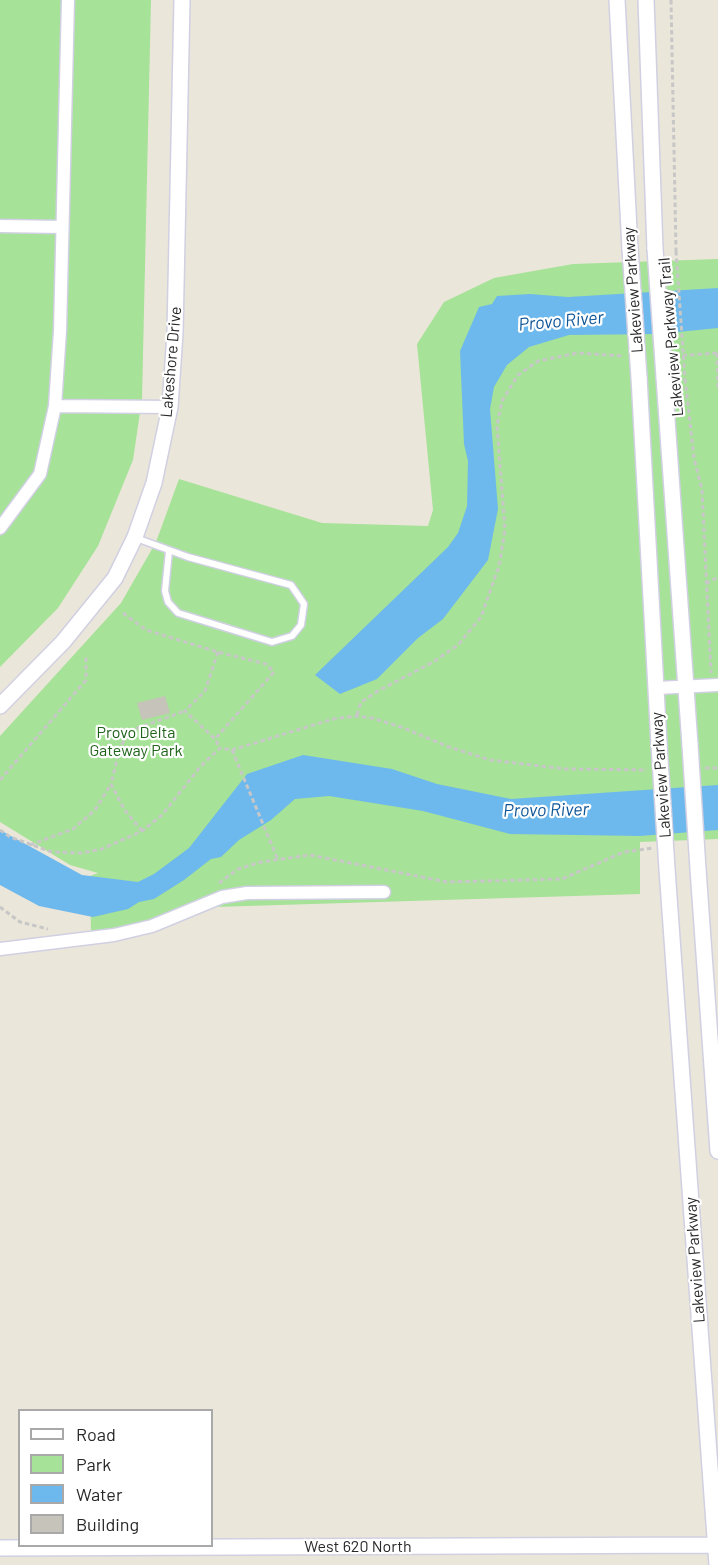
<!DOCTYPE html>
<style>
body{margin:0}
#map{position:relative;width:718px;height:1565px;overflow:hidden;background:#ebe6da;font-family:Barlow,sans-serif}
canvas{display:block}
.legend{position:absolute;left:18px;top:1409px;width:195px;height:138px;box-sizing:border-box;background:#fff;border:2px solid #a9a9a9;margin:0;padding:8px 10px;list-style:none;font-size:18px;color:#292929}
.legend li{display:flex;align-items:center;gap:12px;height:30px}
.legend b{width:30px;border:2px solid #a9a9a9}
</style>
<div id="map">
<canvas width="718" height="1565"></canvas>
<ul class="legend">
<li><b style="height:8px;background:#fff"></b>Road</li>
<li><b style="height:16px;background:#a6e297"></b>Park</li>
<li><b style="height:16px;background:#6db9ed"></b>Water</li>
<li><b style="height:16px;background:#c6c3ba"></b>Building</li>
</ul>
</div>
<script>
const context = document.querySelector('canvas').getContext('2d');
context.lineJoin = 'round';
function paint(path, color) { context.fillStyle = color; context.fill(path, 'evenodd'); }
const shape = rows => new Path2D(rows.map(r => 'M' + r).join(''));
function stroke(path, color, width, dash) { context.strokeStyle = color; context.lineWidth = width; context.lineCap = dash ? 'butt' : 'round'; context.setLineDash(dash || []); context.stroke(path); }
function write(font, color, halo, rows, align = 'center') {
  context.font = font + ' Barlow,sans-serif'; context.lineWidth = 4.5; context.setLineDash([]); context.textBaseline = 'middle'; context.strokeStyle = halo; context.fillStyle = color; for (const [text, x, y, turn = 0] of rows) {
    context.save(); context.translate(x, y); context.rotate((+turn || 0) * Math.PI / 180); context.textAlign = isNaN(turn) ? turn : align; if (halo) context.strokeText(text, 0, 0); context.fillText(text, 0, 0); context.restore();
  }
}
const green = shape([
 [0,0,151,0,142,399,133,460,98,546,58,608,0,667],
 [718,259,718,839,640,842,640,894,181,908,133,926,91,934,90,876,98,873,70,865,0,822,0,736,121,603,156,542,179,479,322,523,428,526,433,510,417,344,444,302,494,278,573,264]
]);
const water = shape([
 [718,288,718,328,658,334,569,335,529,347,507,365,494,387,490,409,498,509,488,560,443,619,418,638,377,679,340,694,315,675,448,547,458,533,467,506,468,461,464,444,460,351,479,307,492,304,497,296,530,294,568,297],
 [303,755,392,769,437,784,511,799,718,785,718,830,640,836,510,834,423,811,329,796,295,799,271,820,239,840,221,857,211,859,184,880,154,899,139,902,128,909,93,917,83,915,39,906,0,885,0,830,82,875,138,882,154,874,189,848,247,774]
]);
const building = shape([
 [165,696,170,713,142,720,137,703]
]);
const path = shape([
 [671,0,676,251],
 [717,353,718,390],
 [675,356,718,353],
 [685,379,694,458,702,490,711,673],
 [706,584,718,577],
 [123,613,146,630,218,652,266,664,274,672,215,739],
 [218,652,205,691,185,711,215,739,220,748],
 [357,715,361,702,378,691,433,662,458,645,481,617,499,566,505,530,497,426,502,401,518,375,538,361,578,353,623,356],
 [232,750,278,860],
 [705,768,718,768],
 [0,780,86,680,86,655],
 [0,830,10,837,52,852,81,853,102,849,142,831,162,815,200,767,220,748,232,750,333,719,356,716,372,718,401,727,449,747,490,760,566,769,647,770],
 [142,831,124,809,111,784,120,747,130,732,138,728,185,711],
 [30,845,73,829,95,810,111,784],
 [219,883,238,869,261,862,310,855,447,882,562,879,624,852,653,848],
 [0,907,20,922,48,929]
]);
const service = shape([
 [136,538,188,557,291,585,304,604,301,625,292,636,272,642,178,613,168,602,165,591,169,551]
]);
const minor = shape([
 [0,226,62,227],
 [55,406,170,407],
 [0,528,40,474,55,406,60,331,68,0],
 [656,688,718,685],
 [0,949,114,935,152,926,222,897,247,893,384,892]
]);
const tertiary = shape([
 [617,0,630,249],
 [646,0,655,249],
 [639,377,659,744],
 [664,377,690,745],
 [0,706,63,642,115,578,135,537,154,483,170,407,175,333,182,0],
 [667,869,717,1565],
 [698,869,718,1151],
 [0,1548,715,1545]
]);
const pathBridge = shape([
 [676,251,685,379]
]);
const tertiaryBridge = shape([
 [630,249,639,377],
 [655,249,664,377],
 [659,744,667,869],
 [690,745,698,869]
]);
const streetNames = [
 ["Lakeview Parkway",633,290,-94],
 ["Lakeview Parkway Trail",671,337,-95],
 ["Lakeshore Drive",171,362,-85],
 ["Lakeview Parkway",661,775,-94],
 ["Lakeview Parkway",695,1260,-94],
 ["West 620 North",358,1547]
];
const parkNames = [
 ["Provo Delta",136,733],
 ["Gateway Park",136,751]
];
const waterNames = [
 ["Provo River",561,321,-5],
 ["Provo River",546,810,-1]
];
paint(green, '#a6e297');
paint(water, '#6db9ed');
paint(building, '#c6c3ba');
stroke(service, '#d0d0e2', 9);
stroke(minor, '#d0d0e2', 15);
stroke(tertiary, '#d0d0e2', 18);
stroke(path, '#c7c7c7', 3, [4.5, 3]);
stroke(service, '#fff', 6);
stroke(minor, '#fff', 12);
stroke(tertiary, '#fff', 15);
stroke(tertiaryBridge, '#d0d0e2', 18, []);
stroke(pathBridge, '#c7c7c7', 3, [4.5, 3]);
stroke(tertiaryBridge, '#fff', 15);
write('16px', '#292929', '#fff', streetNames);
write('16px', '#1f641a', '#fff', parkNames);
write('italic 18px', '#0e5597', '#fff', waterNames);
</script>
